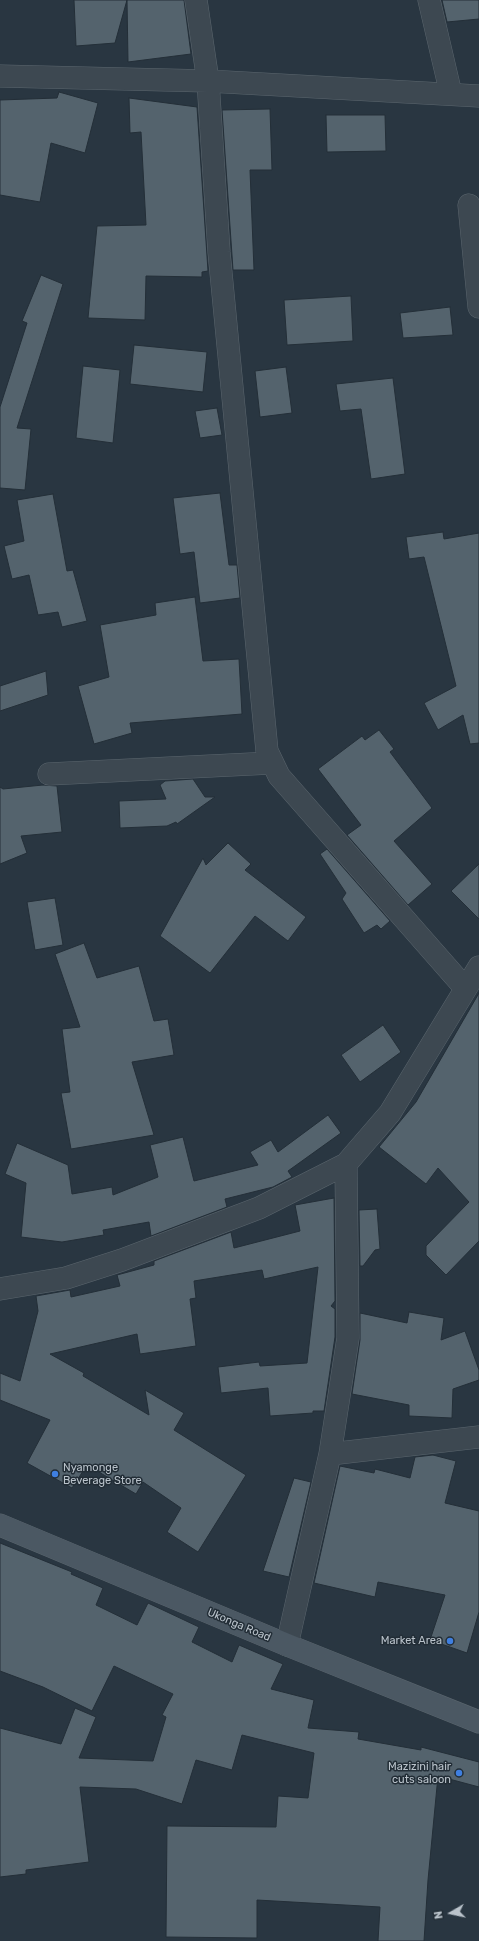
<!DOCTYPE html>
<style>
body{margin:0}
#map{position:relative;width:479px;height:1941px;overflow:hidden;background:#293641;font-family:Rubik,sans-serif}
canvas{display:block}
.north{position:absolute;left:431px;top:1893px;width:40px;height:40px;-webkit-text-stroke:3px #222d36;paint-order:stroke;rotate:261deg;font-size:11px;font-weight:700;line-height:16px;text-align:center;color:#bac3cb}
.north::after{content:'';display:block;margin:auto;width:14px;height:18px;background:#bac3cb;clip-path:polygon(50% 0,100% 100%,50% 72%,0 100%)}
</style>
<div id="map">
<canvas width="479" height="1941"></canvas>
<div class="north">N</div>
</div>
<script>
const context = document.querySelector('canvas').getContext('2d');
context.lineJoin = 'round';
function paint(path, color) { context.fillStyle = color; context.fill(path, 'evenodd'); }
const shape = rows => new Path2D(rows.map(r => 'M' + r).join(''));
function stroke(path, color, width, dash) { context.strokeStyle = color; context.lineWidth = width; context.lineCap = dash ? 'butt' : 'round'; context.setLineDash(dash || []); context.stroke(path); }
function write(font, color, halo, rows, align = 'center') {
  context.font = font + ' Rubik,sans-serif'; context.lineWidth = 3; context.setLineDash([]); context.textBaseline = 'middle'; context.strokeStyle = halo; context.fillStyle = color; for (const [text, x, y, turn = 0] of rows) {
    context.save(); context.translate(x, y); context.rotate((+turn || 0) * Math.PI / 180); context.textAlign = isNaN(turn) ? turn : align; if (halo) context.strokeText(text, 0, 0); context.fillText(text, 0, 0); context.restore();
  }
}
const building = shape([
 [74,0,127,0,115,43,76,46,74,0],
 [127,0,184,0,191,54,128,62,127,0],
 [442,0,479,0,479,19,447,22,442,0],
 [59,92,98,103,85,153,51,143,40,202,0,195,0,100,57,98,59,92],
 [129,98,197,107,208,271,202,272,202,277,146,276,145,320,88,318,97,226,146,225,141,132,130,133,129,98],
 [270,109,272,170,250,170,254,270,233,270,222,110,270,109],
 [326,115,385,115,386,151,327,152,326,115],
 [41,275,63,284,17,428,31,429,25,490,0,488,0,407,27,323,22,321,41,275],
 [351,296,353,341,287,345,284,300,351,296],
 [450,307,453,335,403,338,400,313,450,307],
 [134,345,207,352,203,392,130,384,134,345],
 [83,366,120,370,113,443,76,438,83,366],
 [286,367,292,413,260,417,255,371,286,367],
 [393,378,405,474,371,479,361,409,340,411,336,384,393,378],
 [217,408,222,435,200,438,195,411,217,408],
 [220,493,229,565,237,565,240,598,200,603,194,552,180,554,173,498,220,493],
 [53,494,67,571,73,570,87,621,62,627,58,612,38,615,29,575,12,579,4,546,24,541,17,500,53,494],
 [443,532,444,539,479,533,479,743,470,744,463,715,438,730,424,703,456,686,424,557,409,559,406,537,443,532],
 [195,597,203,661,239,659,242,714,130,723,132,733,94,744,78,686,109,677,100,625,156,615,155,603,195,597],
 [46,671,48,695,0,711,0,686,46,671],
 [379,730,394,749,390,752,432,808,394,841,432,884,408,905,347,835,361,825,318,769,362,736,365,740,379,730],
 [193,779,205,797,215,797,177,824,176,822,167,826,120,828,119,801,166,799,160,785,165,781,193,779],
 [43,785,57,786,62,832,21,836,27,853,0,864,0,787,3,789,43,785],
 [228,843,251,864,245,870,306,917,288,941,255,916,210,973,160,936,203,858,206,865,228,843],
 [327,849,390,921,381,929,377,925,364,933,342,899,346,893,320,854,327,849],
 [479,864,479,919,451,891,479,864],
 [55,898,63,945,35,950,27,902,55,898],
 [84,943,97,978,139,966,154,1021,168,1019,174,1055,132,1062,154,1135,71,1149,61,1093,70,1092,62,1029,80,1027,55,954,84,943],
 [479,993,479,1241,446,1275,426,1255,426,1246,469,1202,438,1168,426,1184,379,1147,416,1102,479,993],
 [383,1025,401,1052,360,1082,341,1055,383,1025],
 [328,1115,341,1133,288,1171,292,1177,273,1187,225,1199,227,1207,151,1236,149,1222,103,1230,104,1235,62,1242,21,1237,26,1183,5,1174,17,1143,68,1165,72,1194,112,1187,113,1195,158,1177,150,1145,183,1137,194,1181,258,1165,250,1152,271,1140,278,1152,328,1115],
 [334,1198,335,1301,331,1306,335,1309,335,1337,324,1411,313,1411,313,1413,270,1416,268,1388,221,1393,218,1367,259,1362,260,1366,307,1363,318,1267,264,1279,262,1270,194,1281,196,1298,190,1299,196,1346,140,1354,137,1334,50,1354,84,1373,83,1376,149,1415,145,1390,184,1413,174,1430,246,1475,198,1552,167,1532,181,1508,143,1482,136,1494,87,1465,72,1488,27,1463,50,1420,0,1400,0,1373,20,1381,38,1311,36,1296,70,1290,71,1297,120,1286,117,1275,154,1265,154,1261,231,1232,234,1248,300,1231,295,1205,334,1198],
 [377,1209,380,1249,375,1250,363,1266,360,1266,359,1210,377,1209],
 [409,1312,444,1318,441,1340,465,1331,479,1370,479,1380,453,1389,452,1418,409,1416,409,1405,352,1394,360,1340,360,1313,407,1323,409,1312],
 [433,1455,456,1461,445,1503,479,1511,479,1612,467,1653,430,1640,445,1595,378,1582,375,1597,314,1583,340,1466,374,1473,375,1469,410,1478,415,1457,433,1455],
 [294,1478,311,1482,289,1577,263,1571,294,1478],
 [0,1543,72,1572,71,1574,103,1588,96,1605,137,1625,148,1603,199,1627,192,1642,232,1662,239,1645,283,1664,271,1689,314,1700,308,1728,359,1732,358,1739,421,1750,421,1747,479,1762,479,1787,438,1776,428,1880,424,1941,378,1941,380,1907,257,1900,257,1938,166,1937,167,1826,276,1827,278,1796,308,1798,314,1753,242,1735,232,1770,196,1760,182,1804,136,1789,80,1787,89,1862,26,1870,26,1874,0,1877,0,1728,61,1744,75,1708,96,1717,79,1758,153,1761,166,1717,162,1715,173,1694,114,1666,92,1711,43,1687,0,1671,0,1543]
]);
const street = shape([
 [196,0,208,81,219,252,267,751,279,776,465,988],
 [429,0,451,94],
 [0,76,208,81,479,96],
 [469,205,479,307],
 [49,774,271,763],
 [0,1289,66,1278,122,1260,259,1208,346,1164,390,1113,479,967],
 [330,1454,479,1437],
 [287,1645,330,1454,348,1338,346,1164]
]);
const secondary = shape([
 [0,1525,287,1645,479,1722]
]);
const markers = [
 [55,1474,4,"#3f7fe0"],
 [450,1641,4,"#3f7fe0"],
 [459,1773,4,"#3f7fe0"]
];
const poiNames = [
 ["Nyamonge",63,1468,"left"],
 ["Beverage Store",63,1481,"left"],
 ["Market Area",442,1641],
 ["Mazizini hair",451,1767],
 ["cuts saloon",451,1780]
];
const streetNames = [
 ["Ukonga Road",239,1625,23]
];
paint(building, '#54636d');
stroke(building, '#242f38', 1);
stroke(street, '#5b666e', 23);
stroke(secondary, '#5b666e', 23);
stroke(street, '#3d4851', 22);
stroke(secondary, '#4b5863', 22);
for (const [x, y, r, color] of markers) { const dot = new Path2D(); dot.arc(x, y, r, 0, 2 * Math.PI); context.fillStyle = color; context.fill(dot); stroke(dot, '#222d36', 1.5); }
write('11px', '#bac3cb', '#222d36', poiNames, 'right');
write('11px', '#bac3cb', '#222d36', streetNames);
</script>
